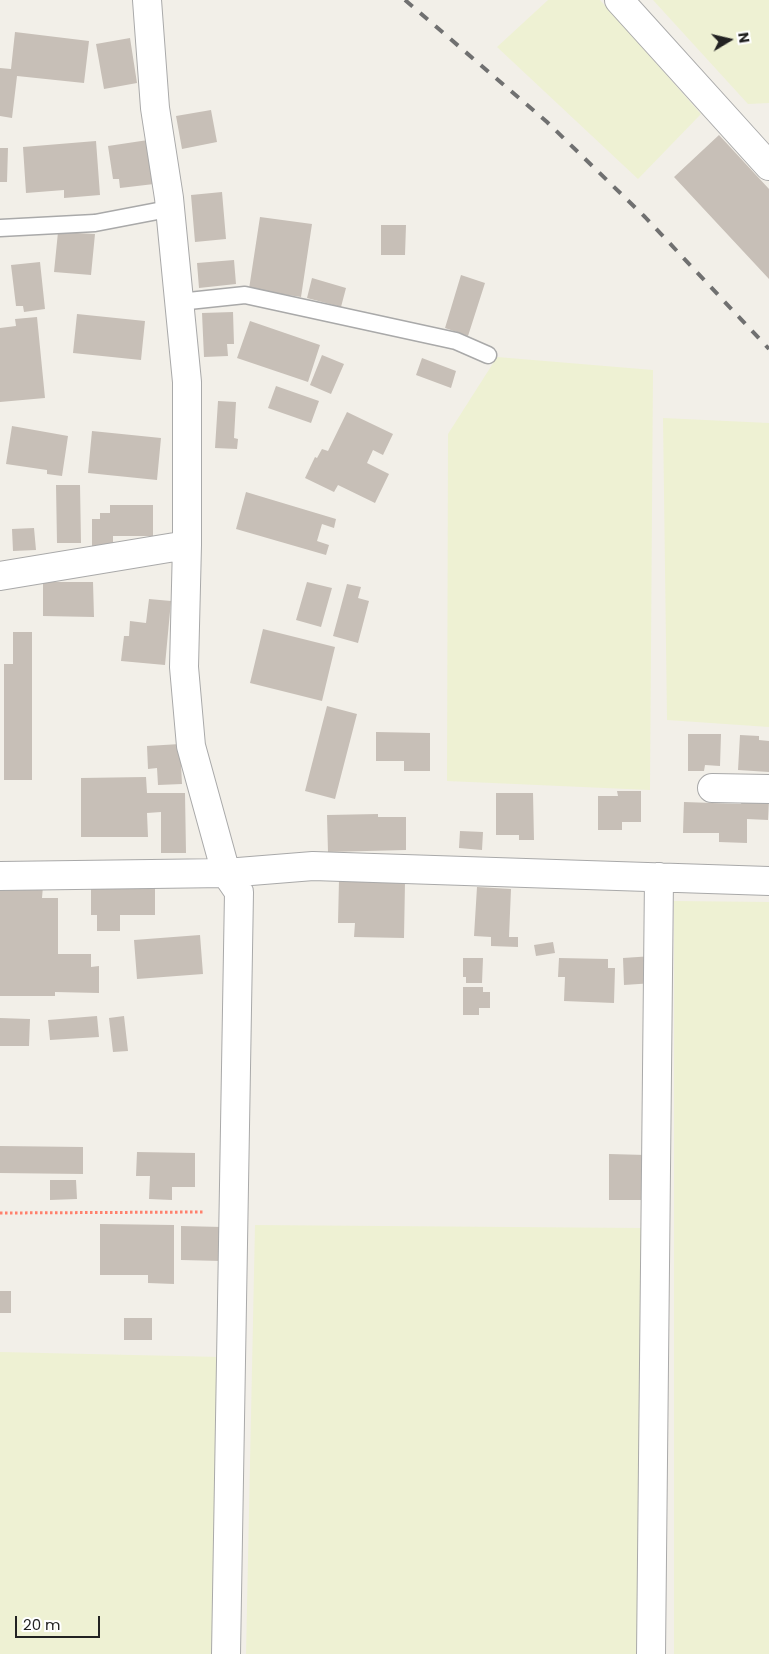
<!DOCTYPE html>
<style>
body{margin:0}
#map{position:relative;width:769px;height:1654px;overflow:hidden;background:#f2efe8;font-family:Poppins,sans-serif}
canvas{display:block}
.north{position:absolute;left:704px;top:15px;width:50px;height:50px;-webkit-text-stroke:4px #fff;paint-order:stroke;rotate:81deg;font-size:14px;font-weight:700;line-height:20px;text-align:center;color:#222}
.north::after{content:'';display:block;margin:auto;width:18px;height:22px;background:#222;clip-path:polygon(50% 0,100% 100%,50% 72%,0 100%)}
.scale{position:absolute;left:15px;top:1616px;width:85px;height:22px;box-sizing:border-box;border:2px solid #222;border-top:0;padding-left:6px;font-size:15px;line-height:18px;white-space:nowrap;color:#222;-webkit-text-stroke:4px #fff;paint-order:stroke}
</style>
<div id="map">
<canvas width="769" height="1654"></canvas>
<div class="north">N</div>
<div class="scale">20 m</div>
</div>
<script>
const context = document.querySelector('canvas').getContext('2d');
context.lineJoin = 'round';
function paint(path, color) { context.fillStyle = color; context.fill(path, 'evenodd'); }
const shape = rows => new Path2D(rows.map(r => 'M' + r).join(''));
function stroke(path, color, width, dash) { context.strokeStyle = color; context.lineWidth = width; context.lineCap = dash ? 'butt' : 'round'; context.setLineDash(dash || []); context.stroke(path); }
const farmland = shape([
 [548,0,600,0,701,114,638,179,497,47],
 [653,0,769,0,769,103,748,104],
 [497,357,653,370,650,790,447,781,448,434],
 [663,418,769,423,769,727,667,720],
 [674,901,769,902,769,1654,674,1654],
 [255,1225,641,1228,641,1654,246,1654],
 [0,1352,222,1357,212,1654,0,1654]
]);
const building = shape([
 [15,32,89,41,84,83,17,76,12,118,0,116,0,68,11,69],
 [130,38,137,83,104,89,96,44],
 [211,110,217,142,182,149,176,116],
 [719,135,769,189,769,279,674,177],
 [148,140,154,184,120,188,119,179,113,179,108,146],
 [96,141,100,195,64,198,64,190,26,193,23,147],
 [0,148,8,148,7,182,0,182],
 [222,192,226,239,195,242,191,195],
 [260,217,312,224,301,297,249,289],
 [381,225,406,225,405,255,381,255],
 [58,232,95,234,91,275,54,272],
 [234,260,236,284,199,288,197,263],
 [40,262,45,309,24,312,23,306,16,306,11,265],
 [461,275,485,283,468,336,445,328],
 [312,278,346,288,341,307,307,298],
 [233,312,234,344,227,344,228,356,204,357,202,313],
 [77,314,145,321,141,360,73,353],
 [37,317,45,398,0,402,0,328,16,326,15,319],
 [250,321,320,345,308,382,237,358],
 [322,355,344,364,331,394,310,385],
 [422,358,456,371,451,388,416,375],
 [276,386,319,401,311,423,268,408],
 [218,401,236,402,234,438,238,439,237,449,215,448],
 [347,412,393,434,383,455,373,450,367,463,389,474,375,503,338,485,334,492,305,478,315,457,317,458,322,449,328,451],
 [12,426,68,436,62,476,47,474,47,470,6,464],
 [92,431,161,438,157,480,88,473],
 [56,485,80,485,81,543,57,543],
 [246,492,336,519,334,528,322,524,317,541,329,545,326,555,236,529],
 [110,505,153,505,153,536,113,536,113,547,92,547,92,519,100,519,100,513,110,513],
 [34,528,36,550,13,551,12,529],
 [43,582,93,582,94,617,43,616],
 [307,582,332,588,321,627,296,620],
 [347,584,361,587,358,598,369,601,358,643,333,636],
 [149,599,171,601,165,665,121,661,124,636,129,636,130,621,146,623],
 [263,629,335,647,322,701,250,683],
 [13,632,32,632,32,780,4,780,4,664,13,664],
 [327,706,357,714,335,799,305,791],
 [376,732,430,733,430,771,404,771,404,761,376,761],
 [688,734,721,734,720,766,705,765,704,771,688,771],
 [740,735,759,736,759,740,769,741,769,772,738,770],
 [180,744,182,784,158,785,157,768,148,769,147,746],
 [146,777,147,793,185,793,186,853,161,853,161,812,147,813,148,837,81,837,81,778],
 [617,791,641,791,641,822,622,822,622,830,598,830,598,796,618,796],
 [496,793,533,793,534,840,519,840,519,835,496,835],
 [742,799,769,800,768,820,747,819,747,843,719,842,719,833,683,833,684,802,741,804],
 [378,814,378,817,406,817,406,850,328,852,327,815],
 [460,831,483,832,482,850,459,848],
 [339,880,405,882,404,938,354,937,355,923,338,923],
 [0,886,43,886,42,898,58,898,58,954,91,954,91,967,99,966,99,993,55,992,55,996,0,996],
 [91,887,155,887,155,915,120,915,120,931,97,931,97,915,91,915],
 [477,887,511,889,509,937,518,937,518,947,491,946,491,937,474,936],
 [200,935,203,974,137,979,134,940],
 [553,942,555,953,536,956,534,945],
 [653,956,654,983,624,985,623,958],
 [463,958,483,958,482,983,466,983,466,977,463,977],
 [559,958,608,959,608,968,615,968,614,1003,564,1001,565,977,558,977],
 [463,987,483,987,483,992,490,992,490,1008,479,1008,479,1015,463,1015],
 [97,1016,99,1037,50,1040,48,1020],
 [124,1016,128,1051,113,1052,109,1018],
 [0,1018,30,1019,29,1046,0,1046],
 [0,1146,83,1147,83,1174,0,1173],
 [137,1152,195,1153,195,1187,172,1187,172,1200,149,1199,150,1176,136,1176],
 [609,1154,646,1155,646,1200,609,1200],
 [50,1180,76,1180,77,1199,50,1200],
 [100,1224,174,1225,174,1284,148,1283,148,1275,100,1275],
 [181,1226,222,1227,222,1261,181,1260],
 [0,1291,11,1291,11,1313,0,1313],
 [124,1318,152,1318,152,1340,124,1340]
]);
const path = shape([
 [0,1213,205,1212]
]);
const service = shape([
 [0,228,95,223,168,209],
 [179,302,245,295,456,341,488,355]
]);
const minor = shape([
 [147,0,155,108,169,198,187,382,187,545,184,667,191,746,226,873,239,892,226,1654],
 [619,0,769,166],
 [0,576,187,545],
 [712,788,769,789],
 [0,876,226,873,313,866,769,881],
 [651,1654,659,877]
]);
const rail = shape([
 [405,0,547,122,645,217,769,349]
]);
paint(farmland, '#eef1d3');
paint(building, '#c7bfb7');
stroke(service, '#a9a9a9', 19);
stroke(minor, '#a9a9a9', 30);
stroke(path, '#ff806c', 3, [2.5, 2.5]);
stroke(service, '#fff', 16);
stroke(minor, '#fff', 28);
stroke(rail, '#707070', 4, [10, 10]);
</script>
